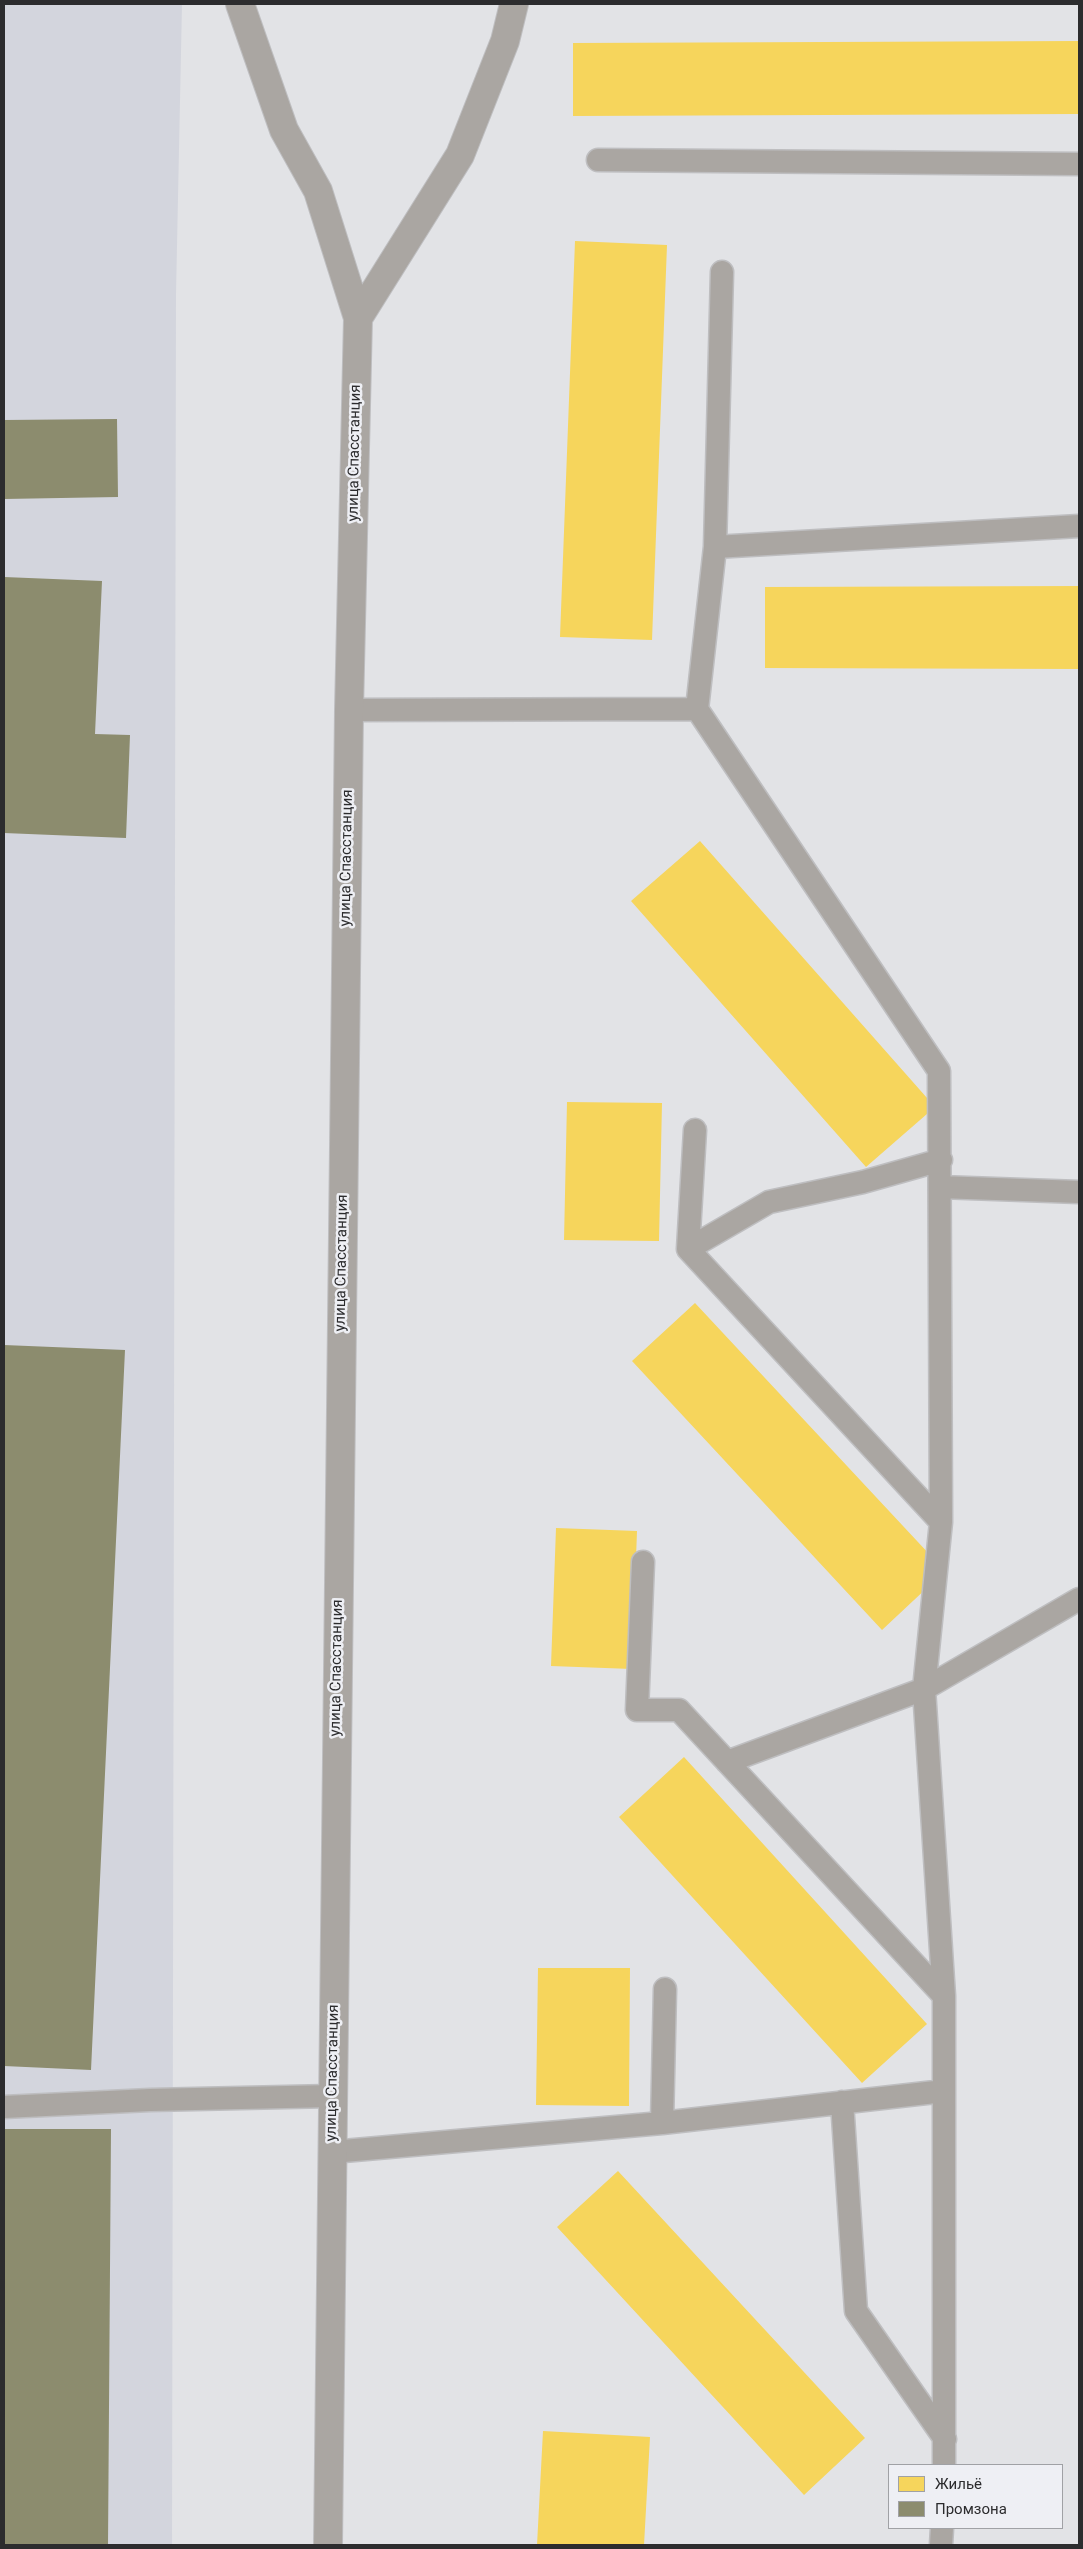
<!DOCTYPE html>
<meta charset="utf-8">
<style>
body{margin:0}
#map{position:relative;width:1083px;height:2549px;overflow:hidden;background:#e2e3e6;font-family:Roboto,sans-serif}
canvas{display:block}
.frame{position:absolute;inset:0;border:5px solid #2c2c2e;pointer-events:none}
.legend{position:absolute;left:888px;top:2464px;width:175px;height:65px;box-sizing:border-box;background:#eeeff4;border:1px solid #a0a1a5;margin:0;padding:6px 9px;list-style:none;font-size:15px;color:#2c2c2e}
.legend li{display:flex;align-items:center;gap:10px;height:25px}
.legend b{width:25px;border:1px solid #a0a1a5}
</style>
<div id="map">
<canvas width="1083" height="2549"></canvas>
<div class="frame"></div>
<ul class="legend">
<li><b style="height:14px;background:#f6d55c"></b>Жильё</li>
<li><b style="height:14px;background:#8c8c6e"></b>Промзона</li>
</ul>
</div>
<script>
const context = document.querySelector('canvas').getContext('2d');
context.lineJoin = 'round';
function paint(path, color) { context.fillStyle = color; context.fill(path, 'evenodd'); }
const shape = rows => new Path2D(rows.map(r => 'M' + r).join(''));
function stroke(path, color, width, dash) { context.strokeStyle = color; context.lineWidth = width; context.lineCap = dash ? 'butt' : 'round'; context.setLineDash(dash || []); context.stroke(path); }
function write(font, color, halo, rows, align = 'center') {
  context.font = font + ' Roboto,sans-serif'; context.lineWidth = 5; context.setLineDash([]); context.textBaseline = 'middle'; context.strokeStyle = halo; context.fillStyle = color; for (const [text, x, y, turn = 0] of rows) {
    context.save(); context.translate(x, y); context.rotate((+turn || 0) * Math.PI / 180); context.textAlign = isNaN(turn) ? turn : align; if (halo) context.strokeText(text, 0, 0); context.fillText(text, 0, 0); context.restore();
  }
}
const built = shape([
 [4,4,182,4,176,294,172,2545,4,2545]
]);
const homes = shape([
 [1079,41,1079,114,573,116,573,43],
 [575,241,667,245,652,640,560,637],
 [1079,586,1079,669,765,668,765,587],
 [700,841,935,1107,866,1167,631,901],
 [567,1102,662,1103,659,1241,564,1240],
 [695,1303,945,1571,882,1630,632,1361],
 [556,1528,637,1531,632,1669,551,1666],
 [684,1757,927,2024,862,2083,619,1817],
 [538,1968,630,1968,629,2106,536,2105],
 [618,2171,865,2438,804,2495,557,2227],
 [543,2431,650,2437,644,2545,537,2545]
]);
const industry = shape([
 [117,419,118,497,4,499,4,420],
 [4,577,102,581,95,734,130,735,126,838,4,833],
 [4,1345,125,1350,91,2070,4,2066],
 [4,2129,111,2129,108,2545,4,2545]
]);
const lane = shape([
 [598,160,1079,164],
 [715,547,1079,526],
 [697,709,715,547,722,272],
 [349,710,697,709,939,1071,941,1522,924,1689,944,1996,944,2465],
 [695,1130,688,1249,941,1522],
 [940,1187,1079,1192],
 [688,1249,769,1202,863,1182,941,1160],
 [643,1562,637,1710,679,1710,944,1996],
 [727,1762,924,1689,1079,1599],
 [842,2102,856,2311,945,2439],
 [4,2107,150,2100,332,2096],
 [662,2123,665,1989],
 [332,2152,662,2123,944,2091],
 [941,2545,942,2528]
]);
const street = shape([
 [240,4,284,130,318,191,358,318,349,710,328,2545],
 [358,318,460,155,505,41,514,4]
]);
const streetNames = [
 ["улица Спасстанция",355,453,-89],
 ["улица Спасстанция",347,858,-89],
 ["улица Спасстанция",342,1263,-89],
 ["улица Спасстанция",337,1668,-89],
 ["улица Спасстанция",333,2073,-89]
];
paint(built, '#d3d5dd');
paint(homes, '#f6d55c');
paint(industry, '#8c8c6e');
stroke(lane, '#bebec0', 25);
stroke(street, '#bebec0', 30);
stroke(lane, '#aaa6a2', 22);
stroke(street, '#aaa6a2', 28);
write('15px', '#2c2c2e', '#eeeff4', streetNames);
</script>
